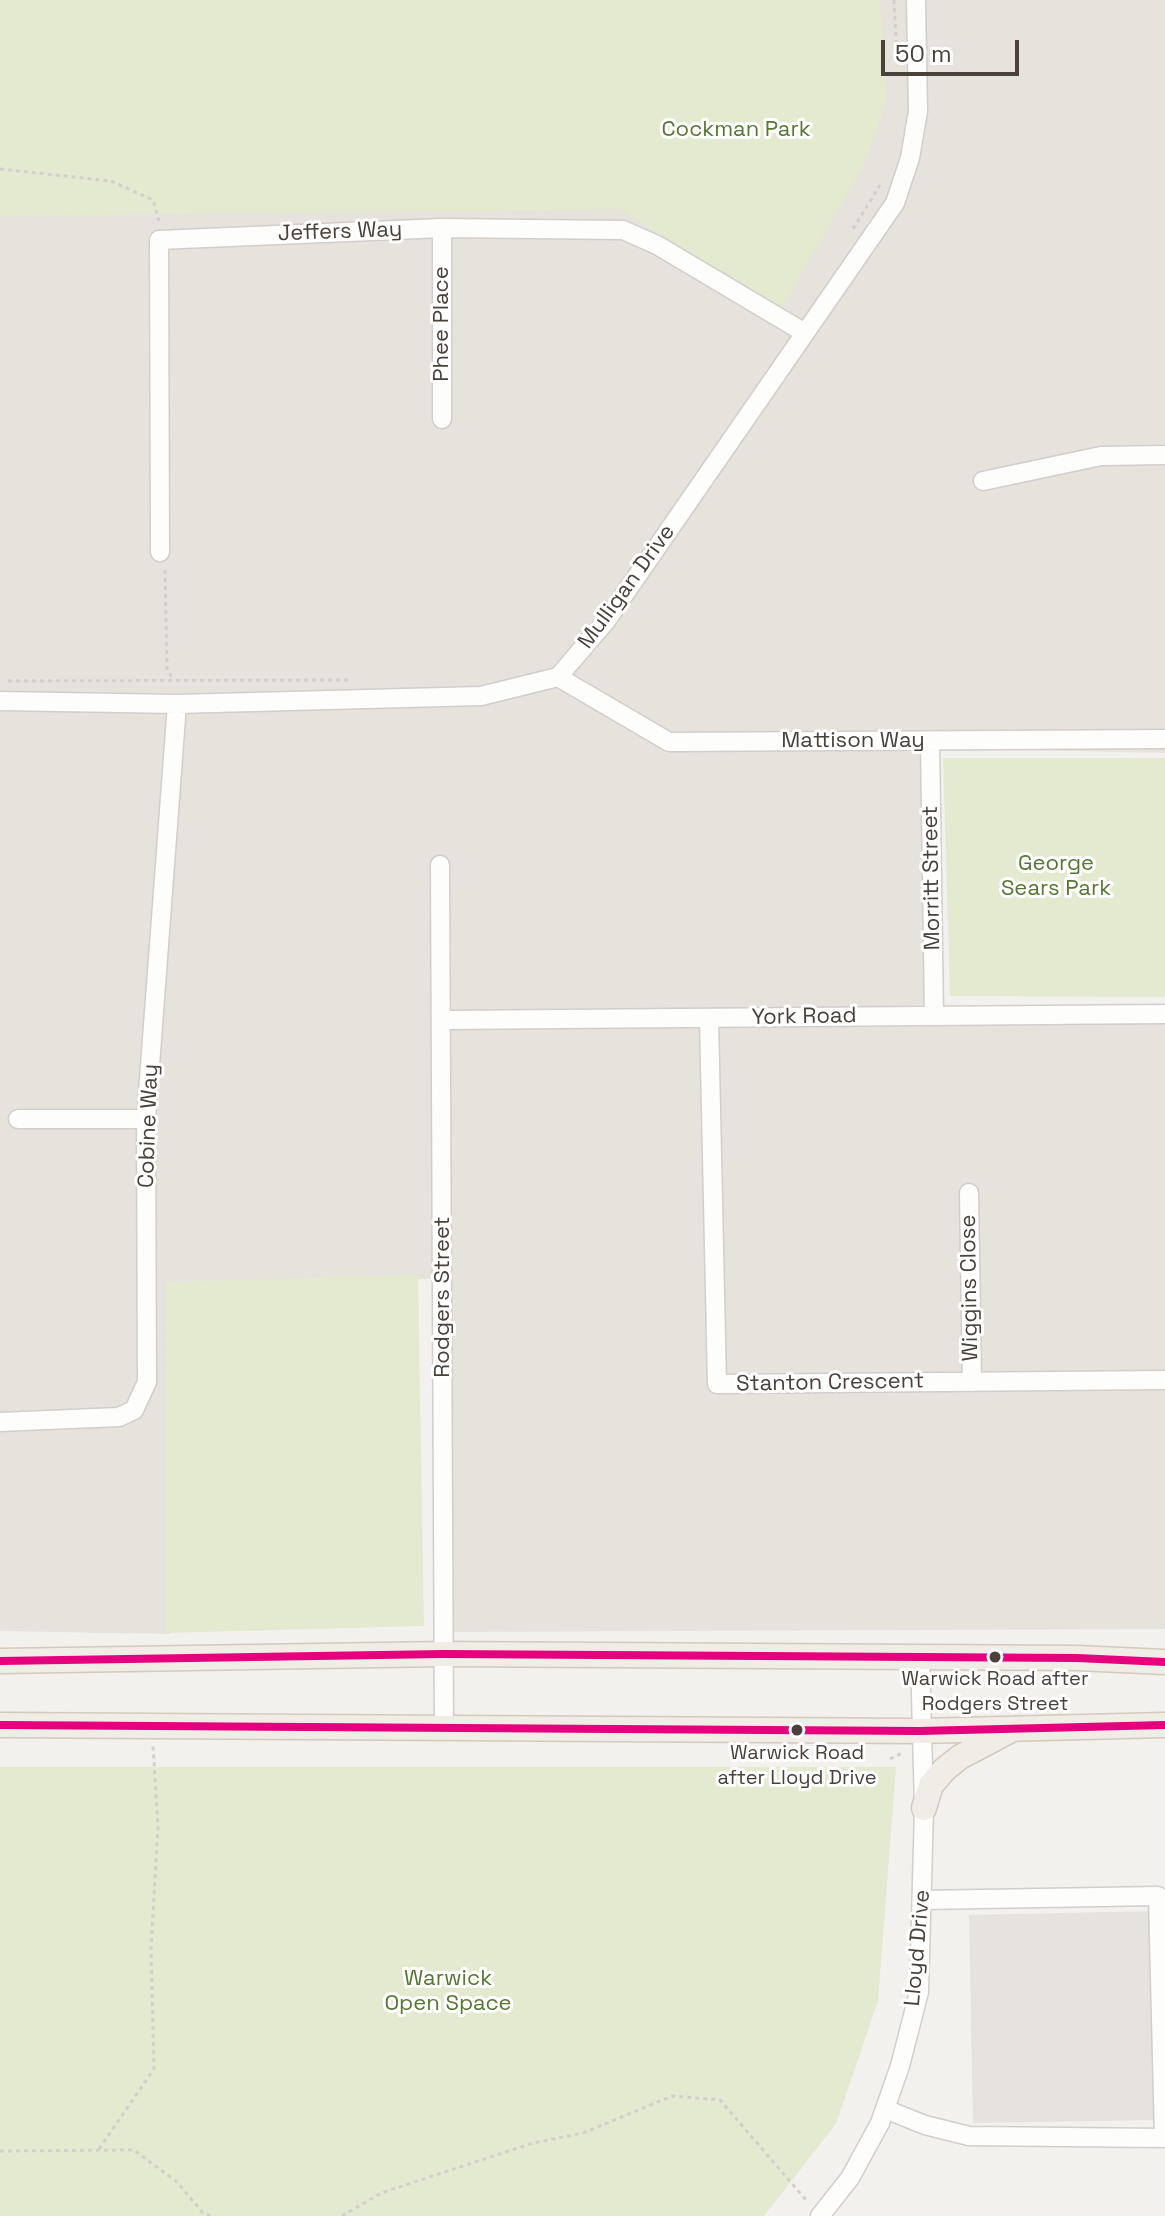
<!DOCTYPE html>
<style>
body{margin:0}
#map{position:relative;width:1165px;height:2216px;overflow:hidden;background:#f3f1ee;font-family:"Space Grotesk",sans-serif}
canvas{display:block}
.scale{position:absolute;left:881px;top:40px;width:138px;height:36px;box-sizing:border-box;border:4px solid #49413a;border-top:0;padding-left:10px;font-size:24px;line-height:28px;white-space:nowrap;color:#49413a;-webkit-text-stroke:6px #fff;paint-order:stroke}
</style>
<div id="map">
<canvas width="1165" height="2216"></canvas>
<div class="scale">50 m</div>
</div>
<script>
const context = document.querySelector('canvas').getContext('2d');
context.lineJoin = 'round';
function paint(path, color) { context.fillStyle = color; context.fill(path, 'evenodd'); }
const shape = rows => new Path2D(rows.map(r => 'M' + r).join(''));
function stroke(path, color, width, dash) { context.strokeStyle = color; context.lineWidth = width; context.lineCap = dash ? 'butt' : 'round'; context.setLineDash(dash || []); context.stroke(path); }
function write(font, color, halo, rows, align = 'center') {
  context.font = font + ' "Space Grotesk",sans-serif'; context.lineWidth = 6; context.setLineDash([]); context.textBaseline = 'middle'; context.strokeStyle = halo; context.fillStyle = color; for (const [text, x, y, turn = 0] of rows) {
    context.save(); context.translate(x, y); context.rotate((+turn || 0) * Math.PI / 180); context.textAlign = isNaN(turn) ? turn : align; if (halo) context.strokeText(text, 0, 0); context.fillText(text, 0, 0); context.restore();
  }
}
const residential = shape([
 [0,0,1165,0,1165,753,936,748,942,1007,1165,1004,1165,1629,442,1632,438,1279,171,1282,170,1634,0,1631]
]);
const green = shape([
 [0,0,880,0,887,100,866,161,779,313,621,209,0,216],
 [943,758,1165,758,1165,997,950,996],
 [418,1275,424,1626,165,1633,166,1282],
 [0,1767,896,1767,878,2001,836,2124,764,2216,0,2216]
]);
const parking = shape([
 [1153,1911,1156,2120,973,2123,969,1915]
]);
const path = shape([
 [894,0,897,60],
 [0,169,111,181,153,200,159,221],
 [853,229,880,185],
 [165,570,167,669,173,680],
 [8,681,349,680],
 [890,1759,904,1752],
 [99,2149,154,2069,151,1949,158,1827,153,1746],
 [0,2151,134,2150,177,2182,202,2212,211,2216],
 [342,2216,381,2193,533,2143,583,2133,672,2096,720,2100,806,2200]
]);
const minor = shape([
 [442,419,442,228],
 [983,481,1101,456,1165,455],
 [160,552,159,240,442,228,623,230,657,245,805,333],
 [558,677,669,742,1165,739],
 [0,701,177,704,481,696,558,677,606,621,895,203,910,158,918,111,916,0],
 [930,741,934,1016],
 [440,865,444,1729],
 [709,1018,717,1384,1165,1380],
 [443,1020,1165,1014],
 [18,1119,146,1119],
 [969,1193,972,1382],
 [0,1422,119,1417,134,1410,147,1382,146,1119,177,704],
 [885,2109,925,2125,969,2136,1164,2138,1158,1896,923,1900],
 [820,2216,850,2178,880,2123,900,2066,919,1992,924,1808,920,1657]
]);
const major = shape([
 [0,1661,444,1654,1077,1658,1165,1662],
 [0,1725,920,1731,1165,1725],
 [924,1808,931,1785,945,1769,960,1757,1013,1729]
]);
const bus1 = shape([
 [0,1661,444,1654,1077,1658,1165,1662],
 [0,1725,920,1731,1165,1725]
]);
const markers = [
 [995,1657,7,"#49413a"],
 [797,1730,7,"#49413a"]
];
const busNames = [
 ["Warwick Road after",995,1680],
 ["Rodgers Street",995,1705],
 ["Warwick Road",797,1754],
 ["after Lloyd Drive",797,1779]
];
const parkNames = [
 ["Cockman Park",736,130],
 ["George",1056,864],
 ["Sears Park",1056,889],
 ["Warwick",448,1979],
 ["Open Space",448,2004]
];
const streetNames = [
 ["Jeffers Way",340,232,-2],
 ["Phee Place",442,324,-90],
 ["Mulligan Drive",627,587,-54],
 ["Mattison Way",853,741],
 ["Morritt Street",932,878,-91],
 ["York Road",804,1017,-1],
 ["Cobine Way",149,1126,-88],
 ["Wiggins Close",970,1288,-91],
 ["Rodgers Street",443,1297,-90],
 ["Stanton Crescent",830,1383,-1],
 ["Lloyd Drive",918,1948,-85]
];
paint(residential, '#e6e2dc');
paint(green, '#e4ead0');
paint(parking, '#e5e2df');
stroke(minor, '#d1cecc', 21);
stroke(major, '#d3c9bd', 27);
stroke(path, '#d3d0cc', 3, [4, 4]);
stroke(minor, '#fdfdfc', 18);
stroke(major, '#f0ece6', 24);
stroke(bus1, '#e5007d', 8);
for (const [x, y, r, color] of markers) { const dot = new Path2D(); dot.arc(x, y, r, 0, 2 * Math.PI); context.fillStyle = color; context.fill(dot); stroke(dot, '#fff', 3); }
write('20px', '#49413a', '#fff', busNames);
write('22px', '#567731', '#fff', parkNames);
write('22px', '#49413a', '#fff', streetNames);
</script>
